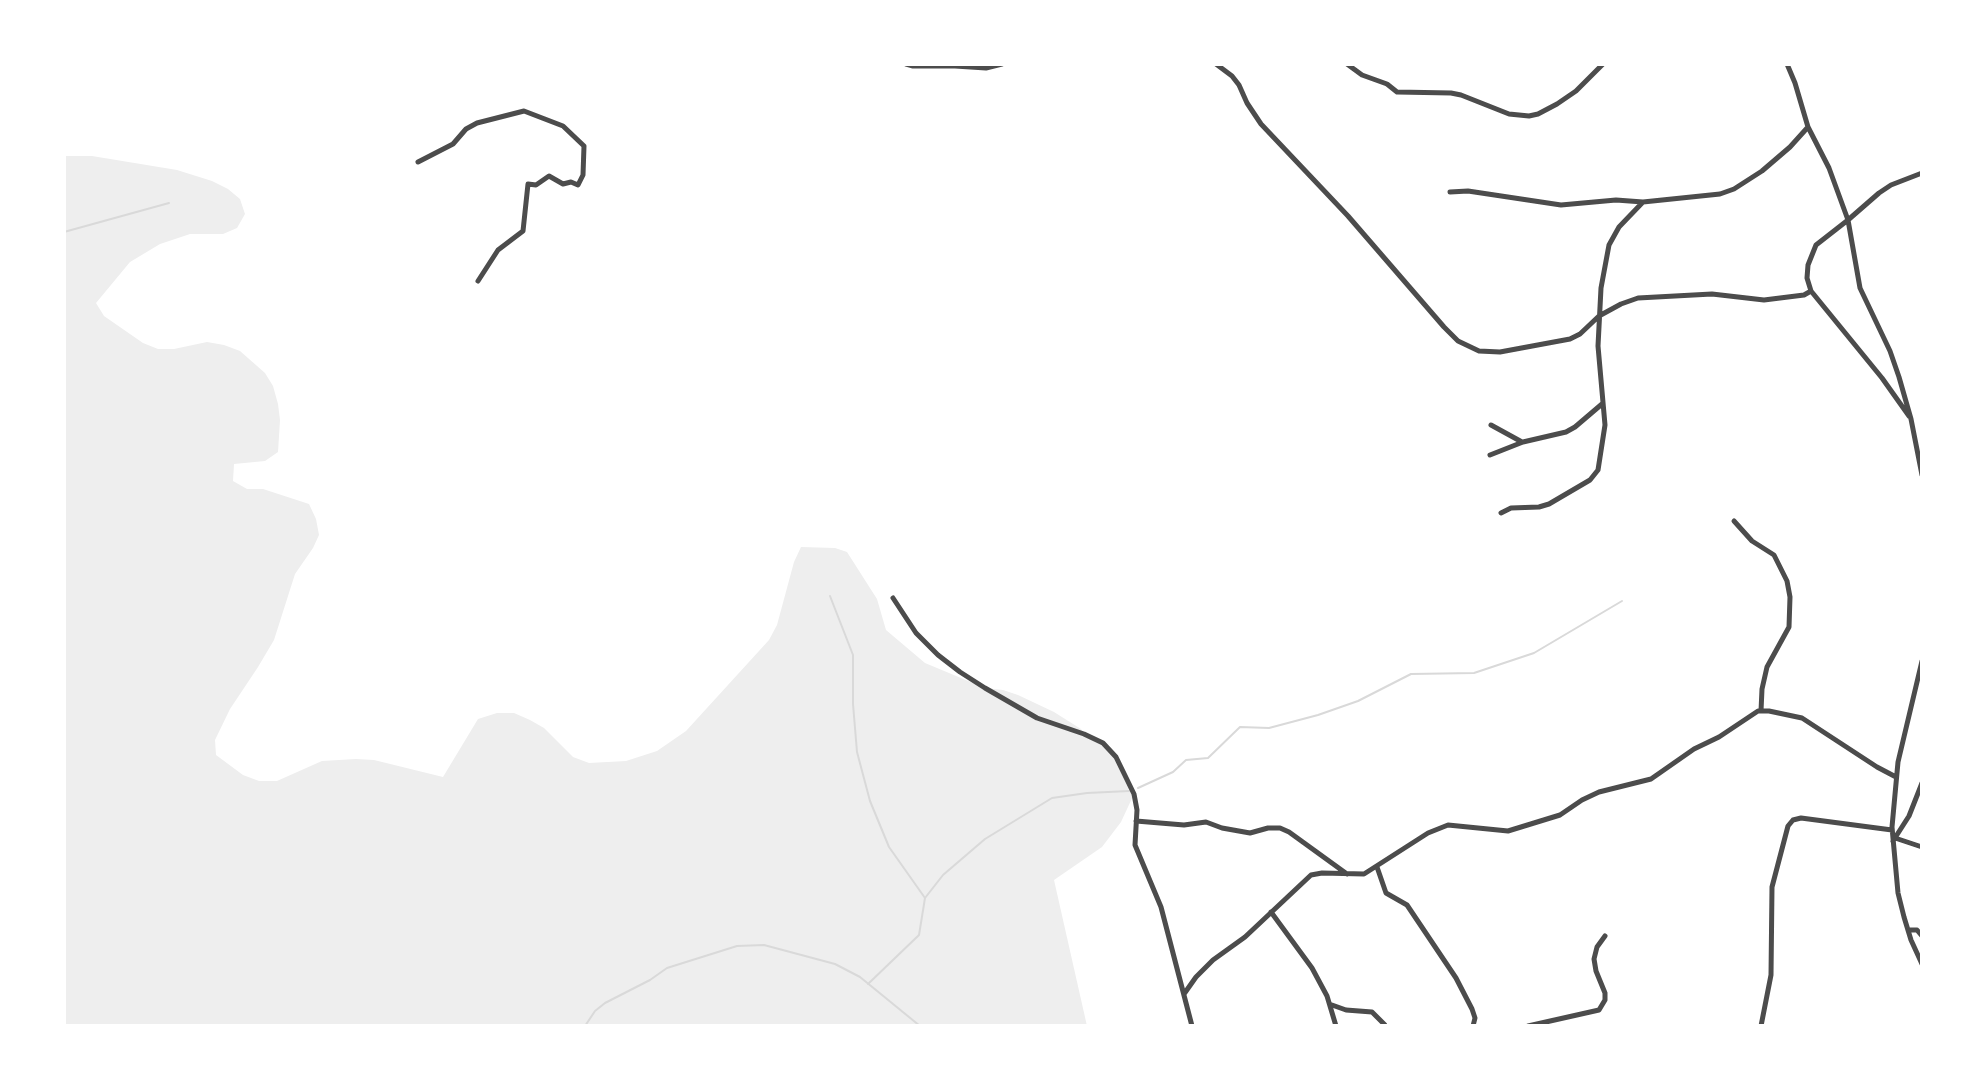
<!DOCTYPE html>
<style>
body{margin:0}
#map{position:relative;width:1986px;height:1090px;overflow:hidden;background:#fff;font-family:Rubik,sans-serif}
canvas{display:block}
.frame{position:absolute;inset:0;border:66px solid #fff;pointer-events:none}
</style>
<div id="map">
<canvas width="1986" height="1090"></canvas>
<div class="frame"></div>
</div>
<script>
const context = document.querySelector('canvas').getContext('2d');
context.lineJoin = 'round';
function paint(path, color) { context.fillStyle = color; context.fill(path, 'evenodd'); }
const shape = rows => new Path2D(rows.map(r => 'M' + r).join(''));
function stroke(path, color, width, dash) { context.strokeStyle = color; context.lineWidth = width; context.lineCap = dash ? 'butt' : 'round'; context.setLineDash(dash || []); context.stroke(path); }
const green = shape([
 [64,156,92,156,177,170,212,181,228,189,240,199,245,214,237,228,223,234,190,234,160,244,130,262,96,303,104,316,143,343,158,349,174,349,207,342,224,345,240,351,265,373,273,386,278,404,280,420,278,452,265,461,234,464,233,481,247,489,263,489,309,504,316,519,319,535,313,548,295,574,274,640,258,667,230,709,215,740,216,755,243,775,259,781,277,781,322,761,356,759,374,760,443,777,478,719,497,713,514,713,530,720,544,728,573,757,589,763,626,761,657,751,686,731,769,640,777,625,794,562,801,547,835,548,847,552,877,599,886,630,925,663,985,688,1003,690,1018,695,1054,712,1081,729,1084,734,1099,740,1116,757,1134,794,1121,822,1102,847,1054,880,1087,1026,64,1026]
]);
const stream = shape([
 [64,232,169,203],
 [830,596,853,655,853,704,857,752,870,801,889,847,925,898],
 [1138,788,1173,772,1186,760,1208,758,1240,727,1269,728,1318,715,1358,701,1411,674,1474,673,1534,653,1622,601],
 [868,984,919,935,925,898,943,875,985,839,1052,798,1087,793,1129,791],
 [585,1026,595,1011,605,1003,650,980,667,968,737,946,764,945,835,964,860,977,920,1026]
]);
const minor = shape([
 [906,64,913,66,955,66,986,68,1002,64],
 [1216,64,1232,76,1239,85,1247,103,1261,124,1348,216,1444,327,1458,341,1479,351,1500,352,1570,339,1580,334,1599,316,1621,304,1638,298,1712,294,1764,300,1804,295,1811,291,1807,278,1808,265,1816,245,1848,220,1879,193,1891,185,1922,173],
 [1347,64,1362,75,1387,84,1397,92,1451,93,1461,95,1509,114,1529,116,1538,114,1557,104,1576,91,1603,64],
 [1787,64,1795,83,1808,127,1829,168,1848,220,1860,288,1890,351,1899,377,1911,419,1922,475],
 [418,162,453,144,466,129,477,123,524,111,563,126,584,146,583,175,578,185,571,182,563,184,549,176,536,185,528,184,523,231,498,250,478,281],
 [1450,192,1468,191,1561,205,1616,200,1643,202],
 [1811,291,1882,378,1909,416],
 [1491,425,1522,442],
 [1490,455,1523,442,1566,432,1575,427,1602,404],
 [1501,513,1511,508,1539,507,1549,504,1590,480,1598,470,1605,425,1598,346,1601,288,1609,245,1619,227,1643,202,1720,194,1734,189,1762,171,1790,147,1808,127],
 [1734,521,1752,541,1774,555,1787,581,1790,597,1789,627,1767,667,1762,689,1761,711],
 [893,598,916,633,938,655,960,672,985,688,1037,718,1084,734,1103,743,1116,757,1134,794,1137,810,1135,845,1161,907,1192,1026],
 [1922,661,1898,762,1892,827,1898,893,1904,917,1911,940,1922,964],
 [1136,821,1184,825,1206,822,1222,828,1250,833,1268,828,1280,828,1289,832,1347,874],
 [1895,838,1922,847],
 [1893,841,1909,816,1922,783],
 [1377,867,1386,893,1407,905,1456,978,1472,1009,1475,1018,1473,1026],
 [1271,912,1312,968,1327,996,1336,1026],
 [1908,930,1917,930,1922,936],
 [1184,994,1196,977,1213,960,1245,937,1311,875,1322,873,1364,874,1428,833,1448,825,1508,831,1560,815,1582,800,1599,792,1651,779,1694,749,1719,737,1758,711,1769,711,1802,718,1877,767,1896,777],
 [1332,1005,1346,1010,1372,1012,1385,1025],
 [1528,1026,1599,1010,1605,1000,1605,993,1596,971,1594,959,1597,947,1605,936],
 [1761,1026,1771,975,1772,887,1788,826,1793,820,1801,818,1892,830]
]);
paint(green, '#eee');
stroke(stream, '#d9d9d9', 2);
stroke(minor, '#4c4c4c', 5);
</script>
